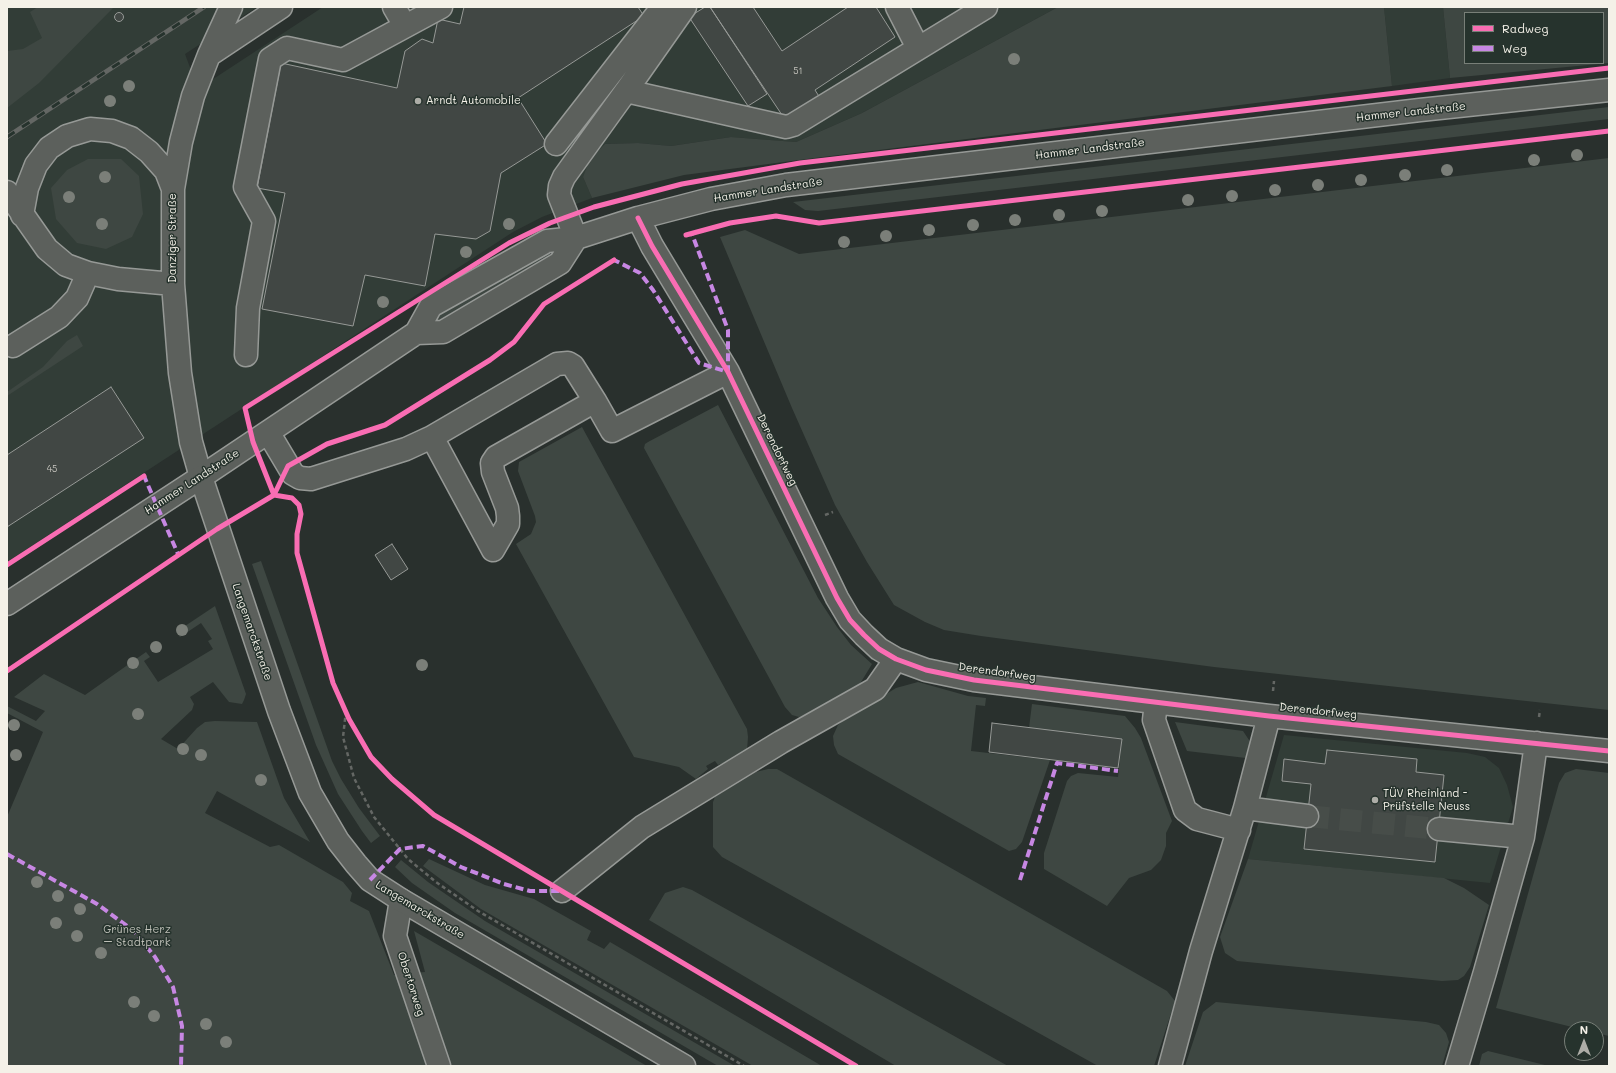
<!DOCTYPE html>
<meta charset="utf-8">
<style>
body{margin:0}
#map{position:relative;width:1616px;height:1073px;overflow:hidden;background:#29302d;font-family:Mali,sans-serif}
canvas{display:block}
.frame{position:absolute;inset:0;border:8px solid #f4f1e8;pointer-events:none}
.legend{position:absolute;left:1464px;top:12px;width:140px;height:52px;box-sizing:border-box;background:#26332d;border:1px solid #787f78;margin:0;padding:5px 7px;list-style:none;font-size:12px;color:#f4f1e8}
.legend li{display:flex;align-items:center;gap:8px;height:20px}
.legend b{width:20px;border:1px solid #787f78}
.north{position:absolute;left:1564px;top:1021px;width:40px;height:40px;box-sizing:border-box;background:#26332d;border:1px solid #787f78;border-radius:50%;rotate:0deg;font-size:11px;font-weight:700;line-height:16px;text-align:center;color:#f4f1e8}
.north::after{content:'';display:block;margin:auto;width:14px;height:18px;background:#adada7;clip-path:polygon(50% 0,100% 100%,50% 72%,0 100%)}
</style>
<div id="map">
<canvas width="1616" height="1073"></canvas>
<div class="frame"></div>
<ul class="legend">
<li><b style="height:5px;background:#f96db3"></b>Radweg</li>
<li><b style="height:5px;background:#c787e3"></b>Weg</li>
</ul>
<div class="north">N</div>
</div>
<script>
const context = document.querySelector('canvas').getContext('2d');
context.lineJoin = 'round';
function paint(path, color) { context.fillStyle = color; context.fill(path, 'evenodd'); }
const shape = rows => new Path2D(rows.map(r => 'M' + r).join(''));
function stroke(path, color, width, dash) { context.strokeStyle = color; context.lineWidth = width; context.lineCap = dash ? 'butt' : 'round'; context.setLineDash(dash || []); context.stroke(path); }
function write(font, color, halo, rows, align = 'center') {
  context.font = font + ' Mali,sans-serif'; context.lineWidth = 3; context.setLineDash([]); context.textBaseline = 'middle'; context.strokeStyle = halo; context.fillStyle = color; for (const [text, x, y, turn = 0] of rows) {
    context.save(); context.translate(x, y); context.rotate((+turn || 0) * Math.PI / 180); context.textAlign = isNaN(turn) ? turn : align; if (halo) context.strokeText(text, 0, 0); context.fillText(text, 0, 0); context.restore();
  }
}
const built = shape([
 [7,7,257,7,185,54,198,89,323,7,1058,7,862,113,796,142,731,137,671,146,638,143,605,144,583,177,592,198,542,217,513,232,7,562],
 [1384,7,1443,7,1450,78,1392,86],
 [1284,735,1467,753,1485,757,1499,768,1507,785,1513,807,1490,883,1248,859]
]);
const green = shape([
 [38,7,114,7,39,83,7,108,7,51,23,49,42,38,30,12],
 [1058,7,1384,7,1392,86,799,160,684,175,592,198,583,177,590,159,605,144,638,143,671,146,731,137,796,142,862,113],
 [1443,7,1609,7,1609,63,1450,78],
 [1465,13,1603,13,1603,63,1465,63],
 [1609,107,1609,119,818,211,805,210,793,202],
 [1609,158,1609,710,1214,667,981,636,944,630,925,622,894,605,867,562,835,505,792,408,720,237,745,230,799,254],
 [88,159,121,159,139,176,143,214,132,237,106,249,77,243,56,219,51,188,67,170],
 [549,252,552,257,439,323,435,322,435,314],
 [77,335,83,346,7,396,7,392,43,367,67,341],
 [718,405,818,598,837,627,851,645,872,664,858,687,809,716,799,717,792,715,785,707,644,448,645,444,648,442],
 [582,427,747,729,748,737,747,750,740,756,718,765,715,761,706,766,708,769,696,779,679,767,634,757,516,544,531,534,536,522,535,516,518,471,519,462],
 [261,561,332,761,341,779,359,808,380,836,371,843,362,831,338,794,316,745,252,564],
 [215,606,246,694,244,700,242,704,229,702,213,682,190,697,194,704,192,710,161,739,178,749,197,728,205,722,215,721,257,722,284,798,310,842,217,791,205,813,270,847,279,845,343,882,352,893,350,901,369,911,394,975,425,972,414,931,647,1066,7,1066,7,817,43,732,7,713,7,706,36,721,45,711,14,697,44,674,85,695,146,652,150,657,144,661,158,682,213,649,208,641,212,639,201,623,180,637,176,632],
 [918,682,968,696,986,698,985,706,976,705,971,751,1050,760,1022,842,1016,849,1009,851,838,754,834,745,833,736,838,725,844,720,896,688],
 [1032,704,1125,716,1135,728,1141,738,1172,821,1166,833,1166,846,1161,860,1151,870,1129,878,1107,906,1044,869,1044,853,1067,781,1071,776,1078,773,1118,777,1122,739,1029,728],
 [1175,722,1243,731,1251,743,1246,758,1187,751],
 [768,769,777,769,1167,991,1175,1001,1154,1066,1098,1066,722,857,713,847,713,802,715,797,756,772],
 [1576,769,1609,773,1609,1036,1596,1033,1596,1029,1580,1029,1496,1008,1559,783,1565,773],
 [429,859,485,885,534,899,591,931,587,940,604,949,610,942,822,1066,753,1066,481,909,423,866],
 [1248,859,1444,878,1464,888,1489,905,1470,967,1464,976,1458,980,1442,981,1237,961,1225,953,1220,937],
 [401,860,428,882,485,921,735,1066,718,1066,455,913,412,883,395,867],
 [683,887,692,890,1008,1066,896,1066,649,920,665,893],
 [1216,1002,1426,1022,1439,1025,1446,1033,1449,1042,1442,1066,1185,1066,1203,1012],
 [1488,1051,1549,1066,1479,1066,1482,1054]
]);
const building = shape([
 [464,7,638,7,644,16,518,98,547,144,501,173,490,231,476,239,435,234,425,286,365,275,353,326,262,309,285,193,257,188,281,63,397,88,405,51,422,39,433,43,438,19,460,24,464,7],
 [705,7,710,7,767,94,748,106,689,17,705,7],
 [710,7,753,7,782,51,848,7,876,7,895,37,815,90,820,98,786,121,710,7],
 '114.5 17a4.5 4.5 0 1 1 9 0a4.5 4.5 0 1 1-9 0Z',
 [111,387,144,438,7,527,7,455,111,387],
 [392,544,408,569,391,580,375,555,392,544],
 [992,723,1122,739,1118,768,989,752,992,723],
 [1327,750,1417,759,1416,772,1444,775,1435,862,1304,849,1311,784,1282,781,1284,759,1325,764,1327,750]
]);
const minorTunnel = shape([
 [1307,816,1439,829]
]);
const path = shape([
 [825,515,833,512],
 [1273,691,1274,681],
 [346,711,343,737,354,778,374,817,408,859,436,882,478,911,744,1066],
 [1539,717,1540,710]
]);
const minor = shape([
 [231,7,209,55,193,96,181,142,173,189,173,284,180,373,191,442,201,477,416,333,431,306,547,241,576,238,638,218,711,199,786,185,1420,110,1609,90],
 [394,7,405,26],
 [897,7,918,48],
 [209,55,281,7],
 [626,91,685,7],
 [556,144,661,9,659,7],
 [7,192,47,249,66,265,88,273,118,279,173,284],
 [22,215,27,188,36,165,49,148,67,136,90,129,112,131,131,138,149,152,166,171,173,189],
 [638,218,652,246,728,372,837,598,850,620,864,635,879,649,896,659,926,670,974,680,1269,716,1609,751],
 [576,238,559,195,560,186,564,177,626,91,786,127,793,125,986,7],
 [416,333,443,332,560,263,576,238],
 [13,346,59,317,77,298,88,273],
 [246,355,248,308,264,221,245,187,270,59,287,48,343,60,441,7],
 [268,432,293,474,300,478,311,479,406,449,432,437,557,364,568,363,573,366,595,401],
 [432,437,493,550],
 [493,550,508,524,508,516,507,508,493,472,492,463,496,457,595,401,612,431,728,372],
 [1156,703,1154,720,1185,810,1197,819,1239,830],
 [1245,808,1307,816],
 [1439,829,1523,837],
 [562,891,642,827,781,742,875,689,896,659],
 [401,900,395,936,439,1066],
 [1170,1066,1201,951,1245,808,1269,716],
 [1457,1066,1485,972,1523,837,1536,743]
]);
const major = shape([
 [7,604,201,477,279,711,310,793,338,841,356,864,370,880,401,900,684,1066]
]);
const rail = shape([
 [7,137,204,7]
]);
const quiet = shape([
 [612,261,614,260,640,273,653,290,699,363,728,372,728,330,692,234],
 [143,477,144,476,178,554],
 [7,854,97,904,134,931,155,957,173,987,182,1026,181,1066],
 [370,880,400,849,423,846,461,867,504,884,530,891,560,891],
 [1020,880,1057,763,1118,771]
]);
const cycleway = shape([
 [638,218,652,246,728,372,837,598,850,620,864,635,879,649,896,659,926,670,974,680,1269,716,1609,751],
 [686,235,730,223,776,216,819,223,1609,131],
 [274,495,253,442,245,408,509,243,550,223,594,207,682,184,800,163,1609,68],
 [274,495,288,466,327,444,385,425,490,360,514,342,544,304,614,260],
 [7,565,144,476],
 [7,671,217,529,274,495,292,498,299,505,301,514,297,534,297,553,333,683,349,719,371,757,392,779,434,815,856,1066]
]);
const trees = [
 [1014,59],
 [129,86],
 [110,101],
 [1577,155],
 [1534,160],
 [1447,170],
 [1405,175],
 [105,177],
 [1361,180],
 [1318,185],
 [1275,190],
 [1232,196],
 [69,197],
 [1188,200],
 [1102,211],
 [1059,215],
 [1015,220],
 [102,224],
 [509,224],
 [973,225],
 [929,230],
 [886,236],
 [844,242],
 [466,252],
 [383,302],
 [182,630],
 [156,647],
 [133,663],
 [422,665],
 [138,714],
 [14,725],
 [183,749],
 [16,755],
 [201,755],
 [261,780],
 [37,882],
 [58,896],
 [80,909],
 [56,923],
 [77,936],
 [101,953],
 [134,1002],
 [154,1016],
 [206,1024],
 [226,1042]
];
const markers = [
 [418,101,4,"#adada7"],
 [1375,800,4,"#adada7"]
];
const numberNames = [
 ["51",798,71],
 ["45",52,469]
];
const poiNames = [
 ["Arndt Automobile",426,101],
 ["TÜV Rheinland -",1383,794],
 ["Prüfstelle Neuss",1383,807]
];
const streetNames = [
 ["Hammer Landstraße",1411,112,-6],
 ["Hammer Landstraße",1090,149,-7],
 ["Hammer Landstraße",768,190,-9],
 ["Danziger Straße",173,238,-90],
 ["Derendorfweg",777,450,64],
 ["Hammer Landstraße",192,482,-33],
 ["Langemarckstraße",252,632,71],
 ["Derendorfweg",997,672,8],
 ["Derendorfweg",1318,711,6],
 ["Langemarckstraße",420,910,31],
 ["Obertorweg",411,984,72]
];
const parkNames = [
 ["Grünes Herz",137,930],
 ["– Stadtpark",137,943]
];
paint(built, '#323d37');
paint(green, '#3e4742');
paint(building, '#414744');
stroke(building, '#969996', 1);
stroke(minorTunnel, '#474d49', 22, [22, 11]);
stroke(minor, '#969996', 25);
stroke(major, '#969996', 25);
stroke(path, '#646764', 2.5, [4, 3]);
stroke(minor, '#5c605c', 22);
stroke(major, '#5c605c', 22);
stroke(rail, '#646764', 4.5);
stroke(rail, '#26332d', 3, [9]);
stroke(quiet, '#c787e3', 4, [8, 4]);
stroke(cycleway, '#f96db3', 5);
context.fillStyle = '#7b7f79';
for (const [x, y] of trees) { context.beginPath(); context.arc(x, y, 6, 0, 2 * Math.PI); context.fill(); }
for (const [x, y, r, color] of markers) { const dot = new Path2D(); dot.arc(x, y, r, 0, 2 * Math.PI); context.fillStyle = color; context.fill(dot); stroke(dot, '#26332d', 1.5); }
write('9px', '#c7c6bf', null, numberNames);
write('11px', '#f4f1e8', '#26332d', poiNames, 'left');
write('11px', '#f4f1e8', '#26332d', streetNames);
write('11px', '#bebfb7', '#26332d', parkNames);
</script>
